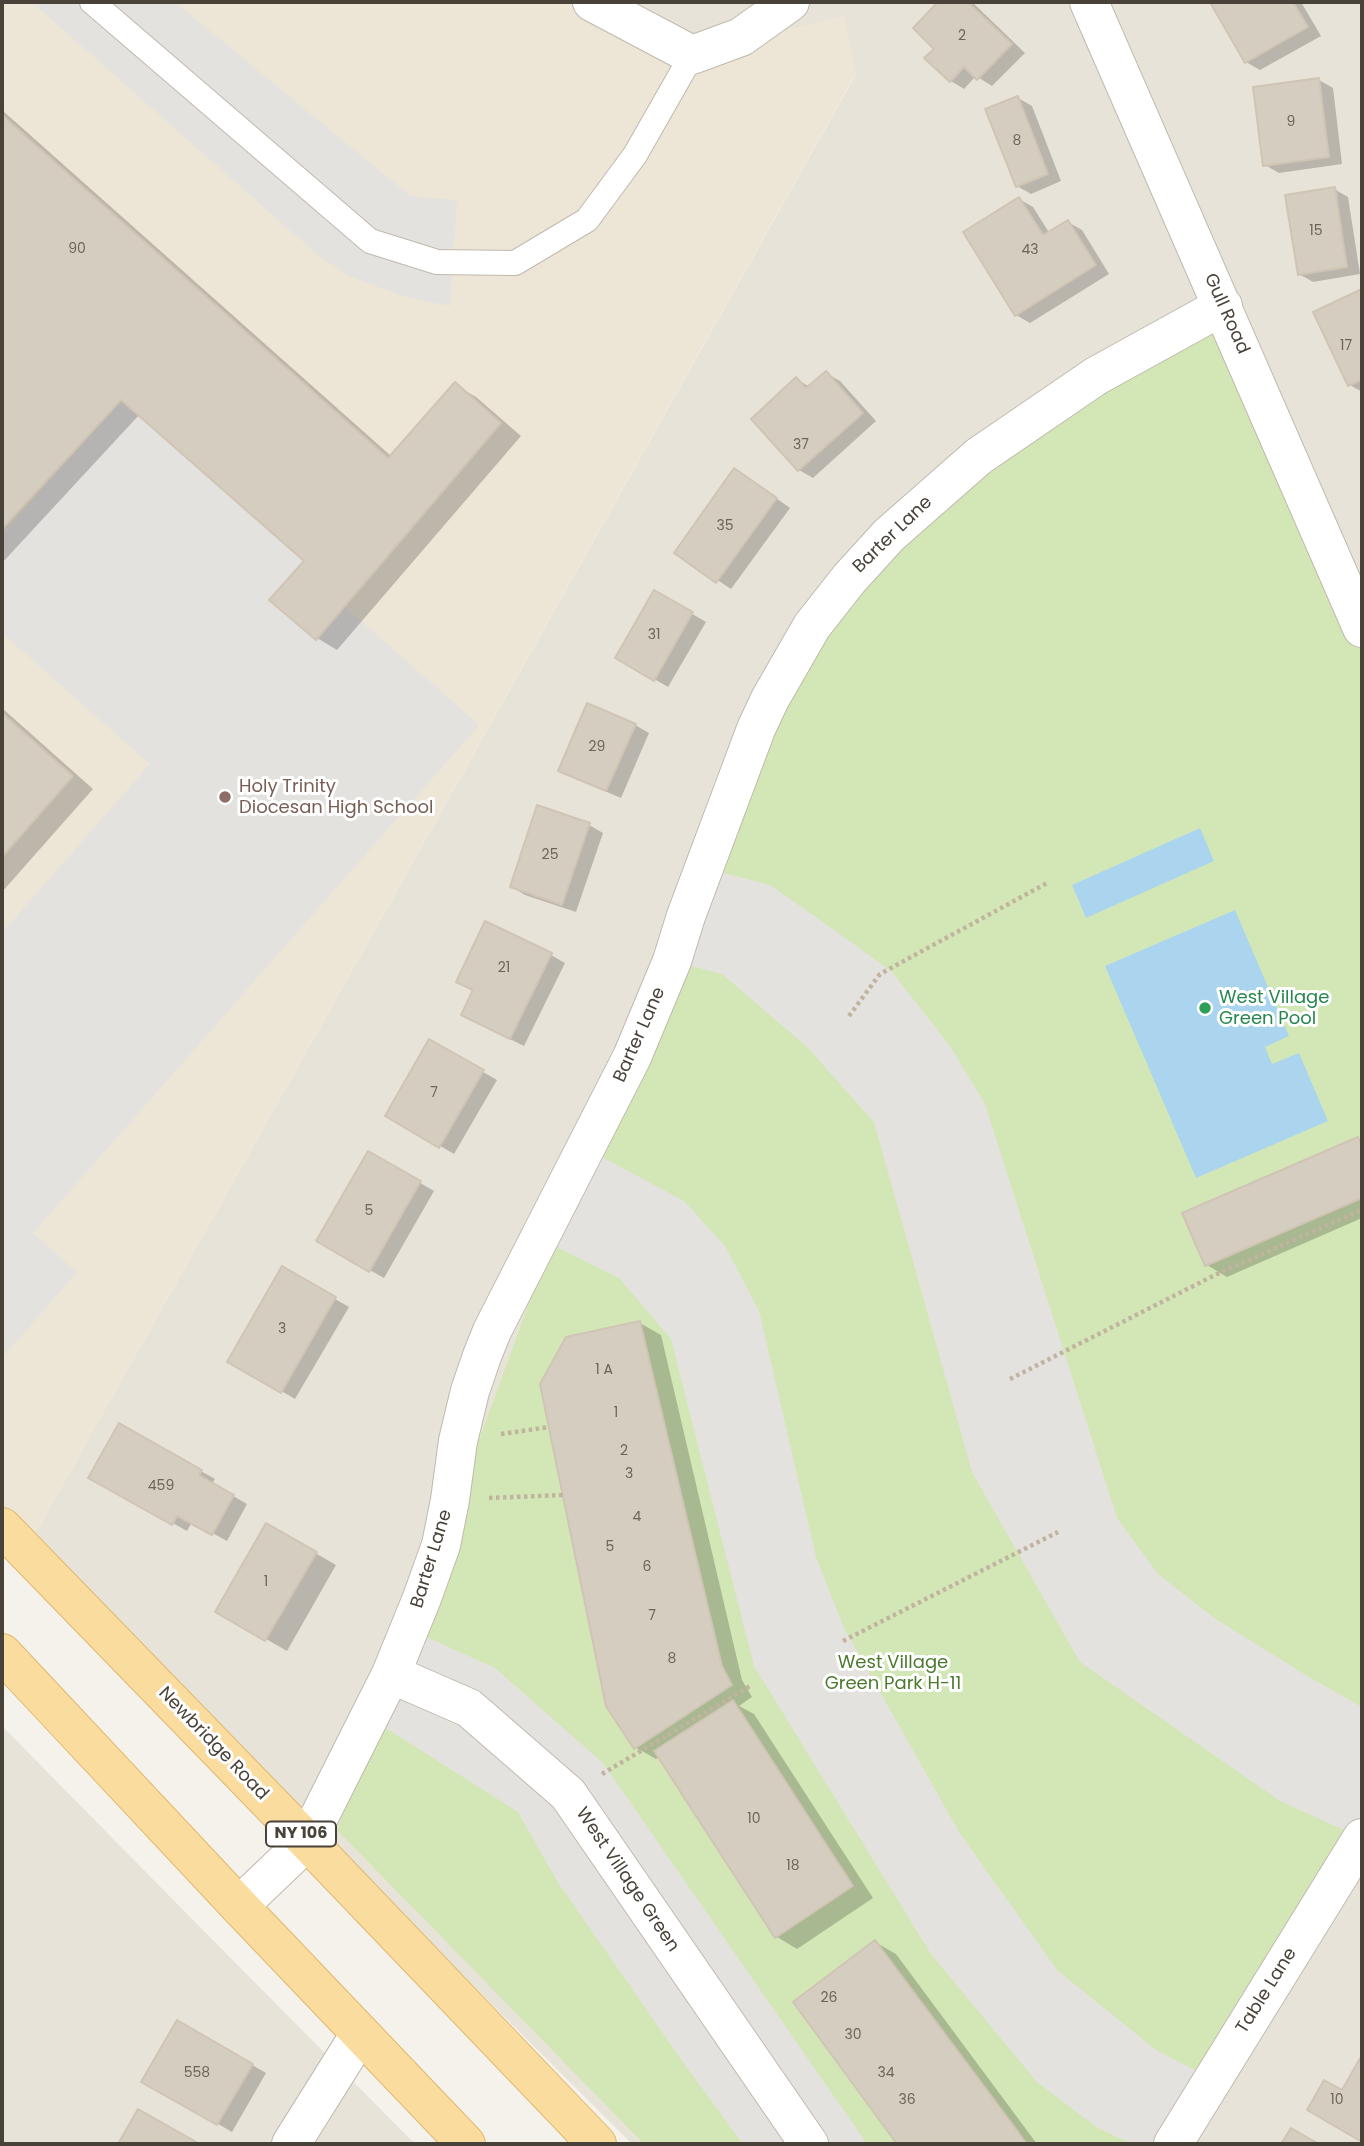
<!DOCTYPE html>
<style>
body{margin:0}
#map{position:relative;width:1364px;height:2146px;overflow:hidden;background:#f5f1eb;font-family:Poppins,sans-serif}
canvas{display:block}
.frame{position:absolute;inset:0;border:4px solid #494239;pointer-events:none}
</style>
<div id="map">
<canvas width="1364" height="2146"></canvas>
<div class="frame"></div>
</div>
<script>
const context = document.querySelector('canvas').getContext('2d');
context.lineJoin = 'round';
function paint(path, color) { context.fillStyle = color; context.fill(path, 'evenodd'); }
const shape = rows => new Path2D(rows.map(r => 'M' + r).join(''));
function stroke(path, color, width, dash) { context.strokeStyle = color; context.lineWidth = width; context.lineCap = dash ? 'butt' : 'round'; context.setLineDash(dash || []); context.stroke(path); }
function write(font, color, halo, rows, align = 'center') {
  context.font = font + ' Poppins,sans-serif'; context.lineWidth = 6; context.setLineDash([]); context.textBaseline = 'middle'; context.strokeStyle = halo; context.fillStyle = color; for (const [text, x, y, turn = 0] of rows) {
    context.save(); context.translate(x, y); context.rotate((+turn || 0) * Math.PI / 180); context.textAlign = isNaN(turn) ? turn : align; if (halo) context.strokeText(text, 0, 0); context.fillText(text, 0, 0); context.restore();
  }
}
const residential = shape([
 [586,2,1362,2,1362,2144,632,2144,294,1807,27,1548,856,74,692,55],
 [2,1726,191,1918,415,2144,2,2144]
]);
const education = shape([
 [2,2,591,2,694,52,844,16,856,73,27,1548,2,1521]
]);
const green = shape([
 [1217,314,1362,646,1362,1816,1155,2144,644,2144,337,1830,585,1149,770,699,976,461]
]);
const parking = shape([
 [32,2,175,2,410,196,457,200,450,306,402,296,349,276,318,255],
 [121,400,304,561,270,600,315,640,345,607,479,725,33,1233,77,1272,2,1358,2,933,150,764,2,633,2,535],
 [697,866,770,885,837,932,892,972,950,1046,985,1104,1117,1518,1158,1574,1214,1618,1309,1677,1362,1707,1362,1838,1280,1801,1080,1662,972,1472,874,1122,807,1047,722,974,672,961],
 [587,1149,684,1201,725,1246,759,1311,816,1557,844,1628,959,1832,1057,1970,1156,2050,1210,2078,1173,2144,1132,2144,1098,2128,1037,2082,931,1954,754,1666,671,1339,619,1278,540,1239],
 [420,1634,495,1668,603,1763,867,2144,743,2144,685,2065,557,1881,518,1812,370,1718]
]);
const water = shape([
 [1200,828,1214,861,1086,918,1072,885],
 [1235,910,1289,1036,1265,1047,1272,1064,1299,1053,1328,1121,1196,1178,1105,966]
]);
const shadow = shape([
 [941,2,972,2,1025,53,992,86,976,76,964,89,951,81,936,49,915,28],
 [1218,2,1301,2,1321,36,1260,70,1246,62,1213,5],
 [1319,80,1333,88,1342,164,1279,173,1265,165],
 [1018,98,1032,106,1061,181,1031,194,1017,186],
 [2,110,391,456,455,385,476,397,521,436,337,650,317,638,306,561,140,414,2,563],
 [1334,189,1348,197,1360,274,1313,282,1299,274],
 [1019,199,1033,207,1050,234,1068,222,1082,230,1109,274,1030,323,1016,315],
 [1362,291,1362,392,1350,385,1316,313],
 [826,373,840,381,876,421,813,478,799,470,796,379,810,387],
 [749,479,790,508,731,589,677,553],
 [655,592,706,622,668,687,617,657],
 [2,708,93,789,2,892],
 [635,725,649,733,621,798,574,778],
 [539,807,589,825,603,833,576,912,525,895,512,887],
 [551,955,565,963,524,1046,477,1023,474,991],
 [430,1041,497,1080,454,1154,387,1115],
 [1358,1139,1362,1141,1362,1218,1227,1277,1207,1265],
 [369,1153,434,1191,384,1278,318,1241],
 [283,1269,349,1307,295,1399,230,1361],
 [640,1323,661,1335,742,1680,752,1697,739,1706,754,1714,873,1898,797,1949,777,1937,660,1757,656,1759,635,1747],
 [120,1425,215,1479,212,1484,247,1504,227,1541,192,1522,187,1531,91,1477],
 [267,1525,336,1565,287,1651,217,1611],
 [875,1942,896,1954,1037,2144,900,2144,795,2003],
 [178,2022,266,2073,232,2132,144,2081]
]);
const building = shape([
 [938,2,968,2,1012,44,977,80,964,67,950,82,924,58,934,49,913,28,938,2],
 [1215,2,1293,2,1308,27,1245,63,1211,4,1215,2],
 [1319,78,1329,157,1263,166,1253,87,1319,78],
 [1018,96,1048,174,1016,187,985,109,1018,96],
 [2,115,388,458,455,382,501,423,316,640,269,600,304,561,121,400,2,529,2,115],
 [1335,187,1347,267,1298,275,1285,195,1335,187],
 [1019,197,1043,235,1068,220,1096,265,1015,316,963,232,1019,197],
 [1362,289,1362,380,1348,386,1313,312,1362,289],
 [826,371,863,413,798,471,751,419,796,377,806,388,826,371],
 [734,468,777,498,716,583,674,553,734,468],
 [654,590,693,612,654,681,615,658,654,590],
 [587,703,636,724,606,791,558,771,587,703],
 [2,713,73,776,2,857,2,713],
 [537,805,590,823,562,905,510,887,537,805],
 [485,921,552,953,510,1039,461,1015,473,990,456,982,485,921],
 [429,1039,484,1070,439,1148,385,1116,429,1039],
 [1358,1137,1362,1147,1362,1198,1205,1266,1182,1213,1358,1137],
 [368,1151,421,1181,369,1272,316,1241,368,1151],
 [282,1266,336,1297,281,1393,227,1362,282,1266],
 [640,1321,722,1666,732,1685,634,1749,606,1706,540,1384,566,1337,640,1321],
 [119,1423,202,1470,199,1475,234,1495,212,1535,177,1516,172,1525,88,1478,119,1423],
 [266,1523,317,1552,265,1641,215,1612,266,1523],
 [733,1700,853,1886,775,1938,654,1751,733,1700],
 [875,1940,1016,2129,1027,2144,897,2144,793,2002,875,1940],
 [177,2020,253,2064,217,2125,141,2082,177,2020],
 [1362,2055,1362,2142,1307,2110,1324,2080,1342,2090,1362,2055],
 [138,2109,198,2143,197,2144,118,2144,138,2109],
 [1291,2128,1319,2144,1281,2144,1291,2128]
]);
const path = shape([
 [849,1016,880,974,1047,883],
 [1010,1379,1215,1275,1362,1210],
 [501,1434,549,1427],
 [489,1498,563,1495],
 [843,1641,1058,1532],
 [602,1774,750,1686]
]);
const lane = shape([
 [92,2,370,241,437,262,515,263,587,220,635,155,692,55]
]);
const street = shape([
 [592,2,692,55,741,37,790,2],
 [1089,2,1362,628],
 [391,1674,469,1708,568,1794,809,2144],
 [239,1906,307,1841,391,1674,422,1598,441,1545,450,1500,458,1441,470,1391,482,1356,492,1331,632,1057,672,961,686,916,756,729,770,699,812,626,849,579,889,535,979,456,1096,376,1223,306],
 [291,2144,360,2034],
 [1173,2144,1362,1838]
]);
const primary = shape([
 [2,1527,307,1841,597,2144],
 [2,1653,239,1906,466,2144]
]);
const markers = [
 [225,797,7,"#8d6e63"],
 [1205,1008,7,"#2e9e5b"]
];
const numberNames = [
 ["2",962,36],
 ["9",1291,122],
 ["8",1017,141],
 ["15",1316,231],
 ["90",77,249],
 ["43",1030,250],
 ["17",1346,346],
 ["37",801,445],
 ["35",725,526],
 ["31",654,635],
 ["29",597,747],
 ["25",550,855],
 ["21",504,968],
 ["7",434,1093],
 ["5",369,1211],
 ["3",282,1329],
 ["1 A",604,1370],
 ["1",616,1413],
 ["2",624,1451],
 ["3",629,1474],
 ["459",161,1486],
 ["4",637,1517],
 ["5",610,1547],
 ["6",647,1567],
 ["1",266,1582],
 ["7",652,1616],
 ["8",672,1659],
 ["10",754,1819],
 ["18",793,1866],
 ["26",829,1998],
 ["30",853,2035],
 ["558",197,2073],
 ["34",886,2073],
 ["36",907,2100],
 ["10",1337,2100]
];
const shields = [
 [301,1834,70]
];
const shieldNames = [
 ["NY 106",301,1834]
];
const streetNames = [
 ["Gull Road",1226,314,66],
 ["Barter Lane",893,535,-44],
 ["Barter Lane",640,1035,-66],
 ["Barter Lane",432,1559,-73],
 ["Newbridge Road",213,1744,46],
 ["West Village Green",627,1880,56],
 ["Table Lane",1267,1991,-58]
];
const educationNames = [
 ["Holy Trinity",239,787],
 ["Diocesan High School",239,808]
];
const leisureNames = [
 ["West Village",1219,998],
 ["Green Pool",1219,1019]
];
const parkNames = [
 ["West Village",893,1663],
 ["Green Park H-11",893,1684]
];
paint(residential, '#e8e3d9');
paint(education, '#ede5d6');
paint(green, '#d3e7b6');
paint(parking, '#e4e2df');
paint(water, '#abd5ee');
paint(shadow, '#0003');
paint(building, '#d6cdc1');
stroke(building, '#d0c4b4', 2);
stroke(lane, '#c0b9ae', 26);
stroke(street, '#c0b9ae', 40);
stroke(primary, '#dfb96e', 40);
stroke(path, '#c1b49f', 4.5, [3.5, 3.5]);
stroke(lane, '#fff', 24);
stroke(street, '#fff', 38);
stroke(primary, '#fadc9f', 38);
for (const [x, y, r, color] of markers) { const dot = new Path2D(); dot.arc(x, y, r, 0, 2 * Math.PI); context.fillStyle = color; context.fill(dot); stroke(dot, '#fff', 2.5); }
write('14px', '#6c655b', null, numberNames);
for (const [x, y, w] of shields) { const box = new Path2D(); box.roundRect(x - w / 2, y - 12.5, w, 25, 5); context.fillStyle = '#fff'; context.fill(box); stroke(box, '#494239', 2); }
write('bold 16px', '#494239', null, shieldNames);
write('18px', '#494239', '#fff', streetNames);
write('18px', '#785e54', '#fff', educationNames, 'left');
write('18px', '#27864d', '#fff', leisureNames, 'left');
write('18px', '#4d792e', '#fff', parkNames);
</script>
